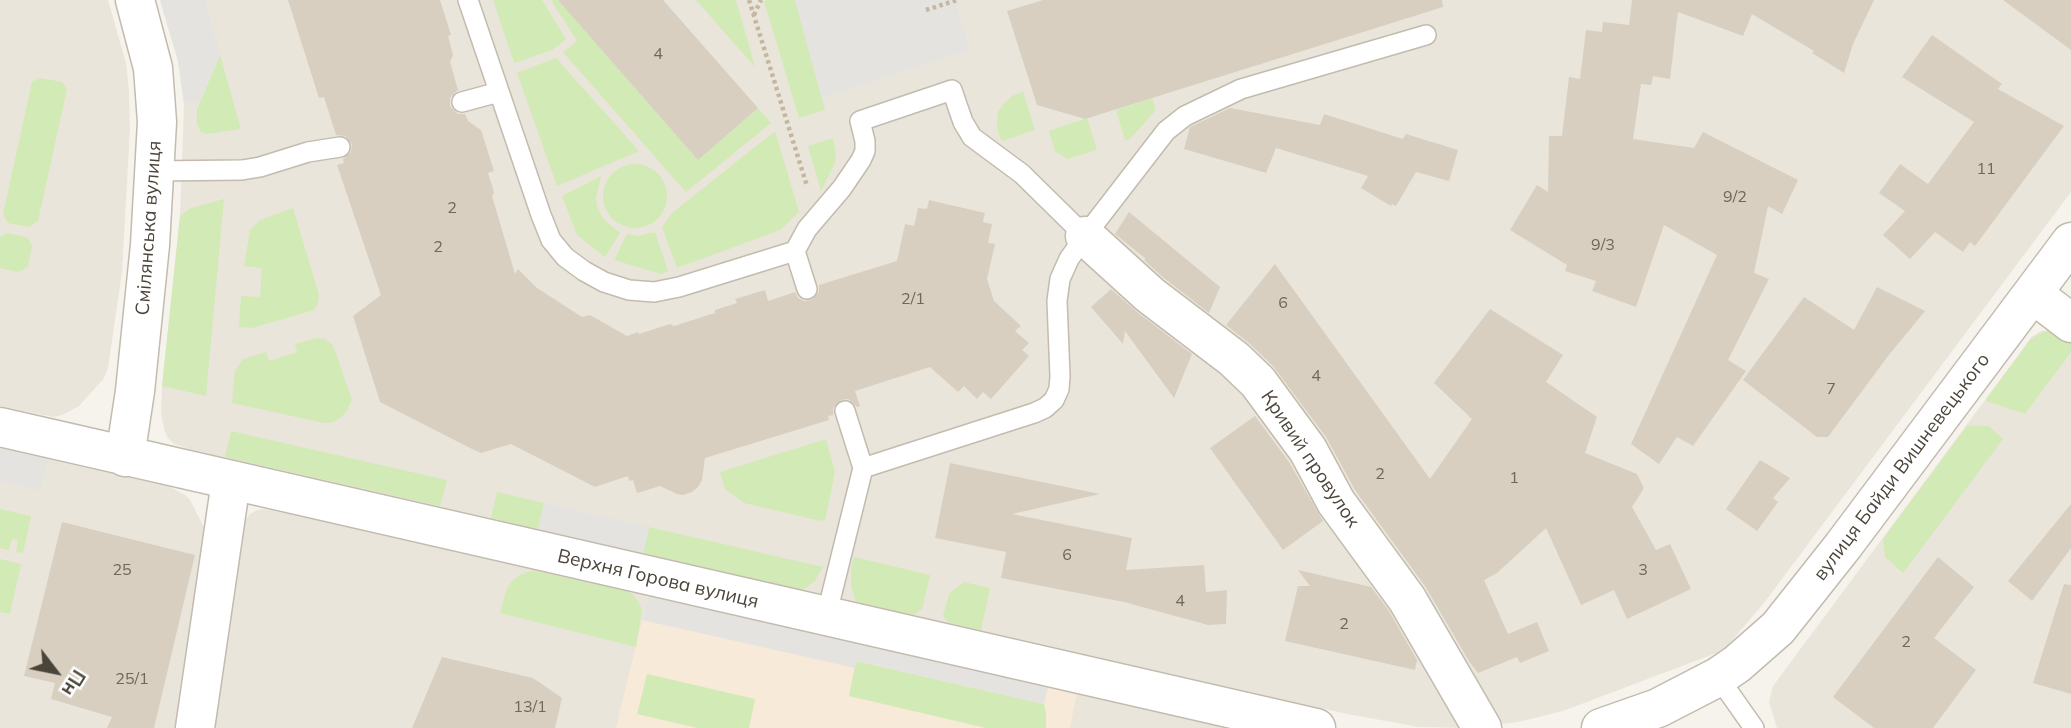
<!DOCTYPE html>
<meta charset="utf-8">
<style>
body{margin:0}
#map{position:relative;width:2071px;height:728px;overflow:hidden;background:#f6f3ec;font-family:Mulish,sans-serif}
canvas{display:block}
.north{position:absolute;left:21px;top:637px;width:70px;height:70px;-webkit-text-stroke:5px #fff;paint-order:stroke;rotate:122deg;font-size:19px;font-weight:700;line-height:28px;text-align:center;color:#4b4439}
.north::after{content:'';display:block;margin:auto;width:24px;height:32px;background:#4b4439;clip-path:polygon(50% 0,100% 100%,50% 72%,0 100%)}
</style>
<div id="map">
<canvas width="2071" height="728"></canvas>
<div class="north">Пн</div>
</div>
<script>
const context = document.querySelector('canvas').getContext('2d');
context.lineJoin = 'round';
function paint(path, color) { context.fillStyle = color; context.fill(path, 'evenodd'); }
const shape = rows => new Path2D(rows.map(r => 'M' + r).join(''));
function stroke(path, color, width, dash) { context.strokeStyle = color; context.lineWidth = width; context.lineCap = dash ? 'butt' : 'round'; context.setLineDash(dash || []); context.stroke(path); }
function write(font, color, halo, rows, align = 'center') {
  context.font = font + ' Mulish,sans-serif'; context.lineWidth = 6; context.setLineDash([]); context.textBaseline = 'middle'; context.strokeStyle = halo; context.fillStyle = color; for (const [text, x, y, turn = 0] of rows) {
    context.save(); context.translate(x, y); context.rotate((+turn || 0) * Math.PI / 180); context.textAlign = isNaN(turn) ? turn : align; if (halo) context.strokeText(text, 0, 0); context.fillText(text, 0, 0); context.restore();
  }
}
const residential = shape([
 [0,0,108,0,126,63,129,91,130,129,122,272,108,368,104,378,79,406,62,415,54,417,0,406],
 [160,0,2071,0,2071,192,1764,603,1728,645,1716,653,1698,660,1563,711,1518,722,1466,728,1419,727,1347,714,193,450,174,444,168,438,164,429,161,412,162,386,180,216,184,105,178,61],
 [2050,330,2071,341,2071,728,1777,728,1769,702,1773,686,2025,346,2031,337,2041,331],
 [0,448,170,487,185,495,190,500,207,533,183,728,0,728],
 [264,509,290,514,1230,728,207,728,244,521,250,514,257,510]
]);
const commercial = shape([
 [648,596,1077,693,1070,728,616,728]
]);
const green = shape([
 [493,0,542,0,566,39,552,50,514,63],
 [551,0,558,0,698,160,758,108,771,123,686,192,563,52,577,41],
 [696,0,736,0,755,67],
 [767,0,795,0,825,110,799,118,764,1],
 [220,55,241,129,206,134,201,132,197,124,197,110],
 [556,58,639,151,557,186,517,73],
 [40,78,62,82,67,89,38,221,29,227,8,223,3,214,32,82],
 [1023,92,1035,130,1002,141,998,132,997,122,998,112,1004,103,1012,96],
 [1152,98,1156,110,1129,140,1125,140,1116,110],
 [1087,118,1097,150,1067,159,1055,151,1049,131],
 [775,131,799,212,780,230,677,268,662,227,672,213],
 [833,138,836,156,834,165,821,191,808,146],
 '603 196a32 32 0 1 1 64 0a32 32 0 1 1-64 0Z',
 [601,176,596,198,597,206,603,219,620,233,605,257,577,235,562,196],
 [224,199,206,396,162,386,180,216,191,208],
 [293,208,319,295,318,303,314,310,252,328,239,327,241,296,260,297,262,268,244,266,250,230,260,220],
 [655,232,668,271,661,274,614,260,627,234,638,236],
 [6,233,27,237,32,246,28,267,18,272,0,268,0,237],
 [2049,331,2059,333,2071,342,2071,352,2025,414,1986,401,1987,398,2030,340,2043,332],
 [317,338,324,339,333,345,352,400,346,412,340,418,333,422,324,423,232,403,235,371,243,359,266,352,269,361,297,352,295,344],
 [1967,426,1989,426,2003,439,1903,573,1885,557,1883,539],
 [231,431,447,480,440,506,225,457],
 [826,439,835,472,825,520,821,521,744,503,725,489,720,472],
 [497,492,544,503,538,529,491,518],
 [0,509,31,516,23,553,16,552,18,540,12,539,9,550,0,548],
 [649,527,823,567,815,581,803,590,643,553],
 [854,557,930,575,922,609,913,615,856,602,851,586,851,569],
 [0,559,21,564,10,614,0,612],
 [536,571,623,590,632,594,638,601,642,610,636,647,500,613,506,591,511,582,518,576,527,572],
 [964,582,990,588,981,630,949,623,943,616,949,594],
 [856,661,1044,704,1046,713,1046,728,986,728,849,696],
 [647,674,755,699,749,728,698,728,637,714]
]);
const parking = shape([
 [160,0,205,0,220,55,199,102,184,103,178,61],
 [795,0,958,0,959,4,956,6,970,50,822,98],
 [0,448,48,459,40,490,0,481],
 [544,503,649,527,643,553,538,529],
 [648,596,1048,687,1044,704,857,661,855,668,642,620]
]);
const building = shape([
 [288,0,440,0,451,35,448,36,453,55,450,62,458,90,450,98,450,106,458,114,465,114,468,121,481,130,494,171,488,173,494,192,492,196,515,274,518,269,537,288,582,317,590,315,627,336,638,332,639,334,670,324,674,326,715,313,715,310,737,303,735,299,765,290,768,301,795,292,798,298,804,301,811,300,819,292,819,285,897,261,905,224,914,226,918,208,927,209,929,200,985,213,983,222,992,224,988,243,995,244,987,279,994,301,1021,326,1015,331,1029,343,1022,350,1029,356,991,399,983,392,977,399,964,386,958,392,930,367,855,391,860,406,857,407,848,399,841,400,833,408,833,415,828,416,829,420,705,458,702,480,698,487,692,492,683,495,677,494,660,486,637,493,633,480,629,481,628,476,595,487,511,444,481,453,472,449,380,402,353,316,381,295,337,165,344,163,343,159,351,152,352,144,345,136,336,135,324,97,319,98],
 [558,0,663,0,758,108,698,160],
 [1043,0,1442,0,1443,7,1085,119,1037,105,1007,11],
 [1632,0,1874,0,1853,44,1844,73,1812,53,1814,51,1752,14,1743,36,1678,12,1670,79,1653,76,1651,85,1641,84,1633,139,1694,148,1703,132,1798,180,1782,214,1768,206,1754,273,1769,279,1728,360,1746,371,1693,446,1677,437,1659,464,1631,444,1717,255,1664,225,1636,307,1592,291,1596,281,1565,271,1567,265,1510,230,1537,185,1548,192,1549,136,1562,136,1569,77,1580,79,1586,30,1602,32,1603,22,1629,25],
 [2003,0,2071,0,2071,50],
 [1932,35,2002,84,1998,89,2064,126,1975,246,1970,242,1963,252,1935,232,1910,259,1883,235,1905,211,1879,193,1900,164,1928,184,1974,122,1902,77],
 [1230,108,1320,125,1324,114,1403,139,1406,134,1458,150,1449,181,1416,172,1396,206,1392,204,1391,206,1361,188,1368,176,1276,148,1266,173,1184,149,1190,127],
 [1129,212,1220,287,1209,313,1164,278,1144,260,1146,259,1115,234],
 [1275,264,1430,479,1472,419,1434,383,1490,309,1563,355,1546,382,1597,417,1585,453,1637,474,1644,488,1632,507,1656,550,1670,544,1691,589,1627,619,1614,590,1581,605,1546,528,1497,573,1484,580,1508,634,1537,622,1549,651,1520,663,1517,657,1478,673,1469,661,1425,586,1355,490,1326,437,1273,366,1249,343,1226,325],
 [1877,287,1925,311,1888,356,1828,437,1817,437,1743,380,1804,297,1854,330],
 [1111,289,1137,312,1192,354,1174,398,1125,331,1123,344,1091,307],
 [1255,416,1289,462,1323,521,1283,550,1210,448],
 [1760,460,1790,478,1773,498,1778,502,1757,531,1726,509],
 [950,463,1100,494,1012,514,1132,538,1126,570,1204,565,1206,592,1227,590,1226,624,1208,625,1124,602,1001,578,1006,552,935,538],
 [2071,504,2071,548,2032,601,2008,581],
 [62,522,195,555,154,728,107,728,112,717,51,699,55,683,24,676],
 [1938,557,1974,587,1934,638,1976,670,1933,728,1874,728,1833,697],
 [1298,570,1371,587,1389,611,1417,660,1415,670,1285,641,1298,586,1310,586],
 [2064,584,2071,585,2071,694,2033,683],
 [442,657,533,678,562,698,555,728,412,728]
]);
const path = shape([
 [749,0,807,186],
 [926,10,957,0],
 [754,15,761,0]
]);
const service = shape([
 [468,0,541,215,551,240,565,257,584,271,604,282,629,290,654,292,679,287,795,251],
 [462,102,499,92],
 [155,171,242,170,260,167,308,152,340,147],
 [807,289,795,251,807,229,842,188,861,160,865,151,865,141,860,121,952,90,963,122,972,137,1022,174,1085,236],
 [845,411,863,468],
 [826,617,863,468,1034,413,1045,408,1054,400,1059,389,1060,376,1057,301,1060,279,1069,259,1085,236,1166,131,1185,116,1241,89,1426,35],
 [1718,677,1754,728]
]);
const minor = shape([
 [1085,236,1150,295,1234,359,1258,382,1308,450,1336,502,1407,599,1482,728],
 [2033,294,2071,323],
 [0,427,1316,728],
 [125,457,135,391,150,245,157,122,153,68,135,0],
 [195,728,231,481],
 [1601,728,1658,708,1718,677,1737,664,1778,628,1843,546,2071,242]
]);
const numberNames = [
 ["4",658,54],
 ["11",1986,169],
 ["9/2",1735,197],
 ["2",452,208],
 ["9/3",1603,245],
 ["2",438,247],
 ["2/1",913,299],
 ["6",1283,303],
 ["4",1316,376],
 ["7",1831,389],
 ["2",1380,474],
 ["1",1514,478],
 ["6",1067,555],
 ["25",122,570],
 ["3",1643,570],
 ["4",1180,601],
 ["2",1344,624],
 ["2",1906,642],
 ["25/1",132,679],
 ["13/1",530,707]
];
const streetNames = [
 ["Смілянська вулиця",149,228,-86],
 ["Кривий провулок",1310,459,56],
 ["вулиця Байди Вишневецького",1902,467,-53],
 ["Верхня Горова вулиця",658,579,13]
];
paint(residential, '#eae5da');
paint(commercial, '#f7ead8');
paint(green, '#d2eab5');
paint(parking, '#e5e3e0');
paint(building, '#d8cfc1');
stroke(service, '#c2bbae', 22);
stroke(minor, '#c2bbae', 41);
stroke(path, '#c4b79f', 4.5, [3.5, 3.5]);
stroke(service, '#fff', 19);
stroke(minor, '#fff', 38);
write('16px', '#6e675b', null, numberNames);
write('19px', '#4b4439', '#fff', streetNames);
</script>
